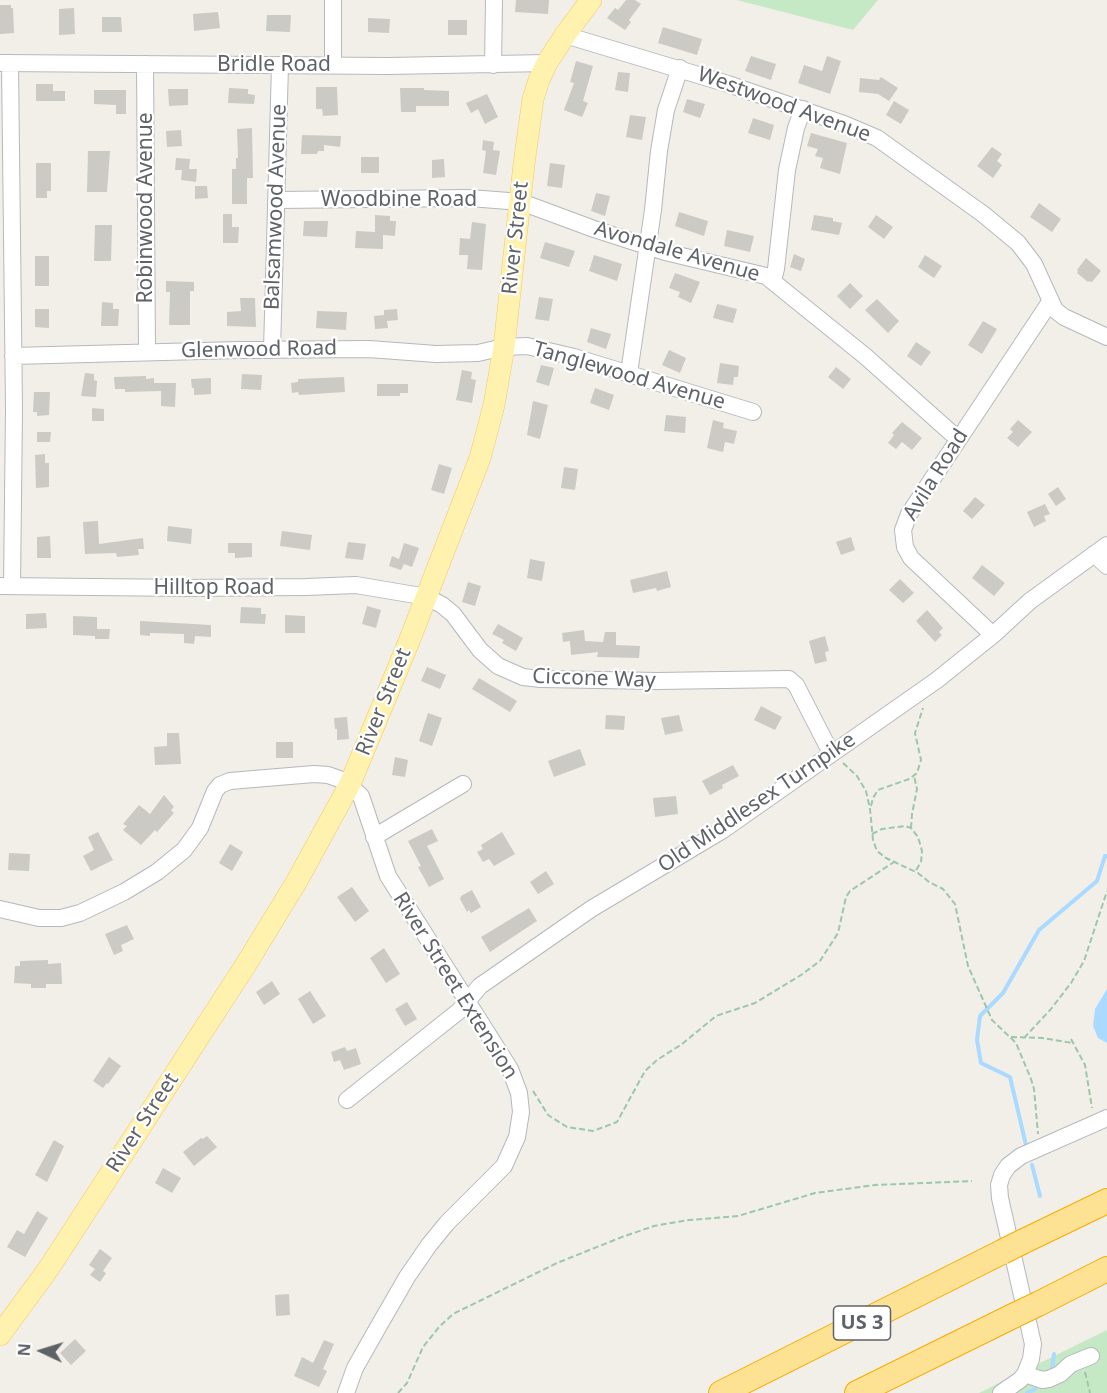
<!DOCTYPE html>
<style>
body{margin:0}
#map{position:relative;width:1107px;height:1393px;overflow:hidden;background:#f1efe8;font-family:"Noto Sans",sans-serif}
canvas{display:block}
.north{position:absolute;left:12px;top:1321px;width:60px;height:60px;-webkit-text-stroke:4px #fff;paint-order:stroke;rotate:274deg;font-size:16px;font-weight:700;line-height:24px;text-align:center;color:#5f6368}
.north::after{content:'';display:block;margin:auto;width:21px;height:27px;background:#5f6368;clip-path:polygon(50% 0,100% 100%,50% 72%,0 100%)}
</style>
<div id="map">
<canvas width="1107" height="1393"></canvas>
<div class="north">N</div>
</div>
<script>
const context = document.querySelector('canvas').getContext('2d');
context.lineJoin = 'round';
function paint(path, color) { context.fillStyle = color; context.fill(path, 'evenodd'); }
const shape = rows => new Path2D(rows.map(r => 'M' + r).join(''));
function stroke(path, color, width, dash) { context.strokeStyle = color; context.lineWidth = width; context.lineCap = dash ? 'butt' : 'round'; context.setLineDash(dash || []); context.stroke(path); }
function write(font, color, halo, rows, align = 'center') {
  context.font = font + ' "Noto Sans",sans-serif'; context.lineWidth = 4.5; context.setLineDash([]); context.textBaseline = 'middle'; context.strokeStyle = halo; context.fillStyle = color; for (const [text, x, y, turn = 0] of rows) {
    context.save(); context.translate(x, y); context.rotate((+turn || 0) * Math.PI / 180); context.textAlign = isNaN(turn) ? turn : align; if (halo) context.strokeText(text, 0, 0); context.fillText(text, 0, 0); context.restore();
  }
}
const green = shape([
 [737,0,878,0,853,30],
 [1107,1330,1107,1393,979,1393]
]);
const water = shape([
 [1107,989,1107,1043,1098,1038,1093,1026,1095,1009]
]);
const stream = shape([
 [1026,1145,1010,1077,981,1063,977,1040,980,1016,1003,993,1039,930,1097,881,1105,856,1107,856],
 [1032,1165,1040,1196],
 [1052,1370,1054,1354],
 [1027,1393,1035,1389]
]);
const building = shape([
 [516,0,549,0,548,14,515,12],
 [626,0,635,0,641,4,629,20,631,22,625,30,607,18,615,8,618,10],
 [0,5,11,5,11,8,13,8,14,33,0,34],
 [74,8,75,34,59,35,59,9],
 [218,12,220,28,194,31,193,14],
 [267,15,291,15,290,32,266,31],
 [102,17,121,17,122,32,102,32],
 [368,18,390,19,389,33,368,32],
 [448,20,467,20,467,35,448,35],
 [663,27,702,39,697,55,658,43],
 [751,56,776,64,771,80,745,71],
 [827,56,841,61,830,94,798,83,804,65,822,71],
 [576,61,593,66,583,101,588,103,582,117,564,110,574,83,570,82],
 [618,72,630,73,628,92,615,90],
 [881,77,898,88,889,101,878,94,859,92,860,78,879,80],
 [36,84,53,84,53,91,65,91,65,101,36,101],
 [316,87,337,87,338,115,323,116,322,109,316,109],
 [229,88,248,89,248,94,255,95,254,104,228,103],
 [400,88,424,88,424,90,449,91,449,106,416,106,416,112,401,112],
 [168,89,188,89,188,105,169,106],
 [94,90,126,90,126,114,116,114,116,105,94,104],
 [487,94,498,117,485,124,478,109,471,113,466,103],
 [687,99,705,104,700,118,683,112],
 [894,101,909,110,901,124,886,115],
 [630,115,646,117,642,140,626,137],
 [753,118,774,125,770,140,748,133],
 [252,128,253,178,247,178,247,204,232,204,232,169,236,169,236,158,238,158,237,129],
 [181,130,182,146,167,147,166,131],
 [811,133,847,143,840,174,820,168,823,158,815,156,818,149,807,146],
 [302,135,341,136,340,147,324,145,324,151,318,151,317,154,301,154],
 [483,140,494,142,493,150,500,151,496,175,483,173,486,151,482,150],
 [992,147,1002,154,997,161,1002,165,993,178,977,166],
 [88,151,110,151,107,192,87,192],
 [361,157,379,157,379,173,361,173],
 [176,158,190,159,189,169,197,169,196,182,181,180,182,170,175,170],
 [444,159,445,177,432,178,432,160],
 [36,163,51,163,51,191,47,191,47,198,36,198],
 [550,163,565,165,562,188,547,186],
 [195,186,207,186,208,198,195,199],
 [596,193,610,196,605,216,591,211],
 [1039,203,1061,219,1052,232,1030,217],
 [679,212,708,221,704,236,675,226],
 [223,214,232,214,232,227,239,227,238,243,223,243],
 [375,215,390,216,390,221,396,221,395,236,383,235,383,249,355,248,356,231,375,232],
 [814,215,833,218,833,221,842,223,839,235,811,230],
 [876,215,893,227,884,239,868,227],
 [304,221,328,221,327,237,303,236],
 [472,222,486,224,482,270,467,269,468,255,459,255,460,238,470,239],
 [95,225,112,225,111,261,94,261],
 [727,230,754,236,750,252,724,246],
 [545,242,575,251,569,267,540,258],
 [794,254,805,259,801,271,790,267],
 [594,255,622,264,617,281,589,271],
 [925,255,942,266,934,278,918,267],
 [35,256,49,256,49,286,35,286],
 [1086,258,1101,271,1092,282,1089,281,1088,282,1077,273,1078,271,1077,270],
 [675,273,700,282,691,303,678,297,680,292,669,288],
 [166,281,194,282,194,291,190,291,190,325,169,325,170,292,166,292],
 [850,283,863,296,850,309,837,296],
 [539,297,553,299,549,321,535,319],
 [240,298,255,298,256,327,227,326,227,312,241,311],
 [877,299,899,321,888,333,865,310],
 [102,302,113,303,113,309,119,309,118,326,101,326],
 [717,304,737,309,733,323,713,318],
 [35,309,49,309,49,328,35,327],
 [397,309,398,320,387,321,388,328,375,329,374,316,384,315,384,310],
 [317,311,347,312,346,330,316,328],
 [983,321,997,329,982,354,968,345],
 [591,328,611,334,606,349,587,342],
 [916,342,931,352,921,366,907,356],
 [669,350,686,358,680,373,662,365],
 [720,363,739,366,738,377,734,377,733,385,717,383],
 [541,365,554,368,549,386,536,382],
 [836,367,851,379,843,389,828,377],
 [462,370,472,372,471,379,476,380,472,403,456,400],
 [85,373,94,374,94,380,97,381,96,397,81,396],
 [242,374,262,375,261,390,241,389],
 [146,376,146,379,154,378,154,383,176,383,175,407,161,406,161,391,125,392,125,389,115,389,114,377],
 [344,377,345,392,299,395,298,392,292,393,291,383,298,382,298,379],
 [211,378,211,394,194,395,194,388,192,388,191,379],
 [377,384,408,384,408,393,400,393,400,396,377,396],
 [595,388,614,395,609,410,590,403],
 [34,392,50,392,49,415,37,416,37,412,33,412],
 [533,401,548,405,540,439,527,435],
 [92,408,104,409,104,421,92,421],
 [666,415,686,417,685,433,664,431],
 [713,420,724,423,723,428,737,431,734,444,725,442,723,452,707,448],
 [1018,420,1032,432,1018,447,1007,438,1013,432,1010,429],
 [902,422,922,438,912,450,902,442,896,449,888,443,894,435,892,433],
 [37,432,51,432,50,442,37,442],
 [45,454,45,463,49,463,49,487,36,488,35,455],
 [439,464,452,468,444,494,431,490],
 [564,467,578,469,575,490,561,488],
 [1058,487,1066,499,1056,506,1048,494],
 [975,497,985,505,972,519,963,511],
 [1045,504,1050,514,1044,516,1046,521,1034,527,1027,512],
 [98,521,99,544,143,538,144,549,138,549,139,555,117,557,116,553,85,554,83,522],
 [168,526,192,529,191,544,167,541],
 [282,531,312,535,310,550,280,546],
 [50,536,51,558,37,558,37,537],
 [851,537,855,550,841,555,836,542],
 [348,542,366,544,363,560,345,558],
 [228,543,252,543,252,557,235,558,235,553,228,553],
 [404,543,419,548,412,567,404,564,401,570,389,566,392,556,399,559],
 [530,559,545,562,542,581,527,578],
 [982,565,1005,583,994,596,972,578],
 [667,571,671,587,657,591,656,588,633,593,630,580],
 [900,579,914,593,903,603,889,590],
 [468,582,481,586,475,606,462,602],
 [367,606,381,610,376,628,362,624],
 [241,607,261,608,261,614,266,614,265,624,240,623],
 [927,610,943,628,939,632,942,635,935,642,916,621],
 [46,613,47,628,26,629,26,614],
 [285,615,305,616,305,633,285,633],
 [73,616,97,617,97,629,110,629,109,639,95,639,95,636,73,635],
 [140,621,211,625,211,637,195,636,194,644,184,643,184,634,150,633,150,636,140,635],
 [498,624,523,638,516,651,502,643,504,640,492,634],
 [584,630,585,641,603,642,605,632,616,632,616,645,640,646,639,658,597,657,598,652,571,655,570,641,563,642,562,633],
 [825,636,829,651,825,652,827,661,815,664,809,641],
 [427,667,446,675,440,689,421,681],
 [479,678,517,701,510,712,472,689],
 [761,706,782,717,775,730,754,720],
 [428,713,442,718,432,746,419,741],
 [606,715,625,716,624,730,605,729],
 [679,715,683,731,665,735,661,718],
 [347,717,349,739,337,740,337,729,335,729,334,718],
 [167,733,179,733,181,764,155,765,154,747,167,746],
 [276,742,293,742,293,758,276,758],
 [580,749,586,765,554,777,548,761],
 [395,757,408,760,405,777,392,775],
 [733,765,739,776,722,785,723,788,710,795,702,781],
 [164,795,174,807,171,810,174,813,157,832,155,830,141,845,123,830,127,826,123,824,139,805,150,814],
 [676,796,678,814,655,817,653,798],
 [432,829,438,841,427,846,444,879,429,887,418,867,421,866,408,841],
 [98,832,113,860,91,871,83,856,94,850,88,837],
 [502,832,515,854,494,866,489,859,483,862,477,852,483,849,481,845],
 [230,844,243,852,232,871,219,863],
 [9,853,30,854,29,871,8,870],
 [546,871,554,884,538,894,530,882],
 [352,887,369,911,355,922,337,897],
 [472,890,481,907,471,913,469,910,467,912,460,899,461,896],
 [529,908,537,921,490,952,481,937],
 [127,925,134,939,121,945,123,951,114,955,105,934],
 [384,948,400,974,386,983,370,958],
 [48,960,48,964,61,963,62,984,46,984,46,988,31,988,31,984,14,983,15,966,20,966,20,961],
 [272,981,280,994,264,1005,256,992],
 [310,991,326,1016,313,1024,298,999],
 [407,1002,417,1019,405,1026,395,1009],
 [345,1047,347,1051,356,1048,361,1064,344,1070,340,1060,334,1062,331,1052],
 [109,1057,121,1066,108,1084,107,1083,103,1088,93,1081],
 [207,1136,217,1147,194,1166,183,1152,201,1138,203,1139],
 [54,1140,64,1146,47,1182,35,1175],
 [163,1168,181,1178,172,1193,155,1183],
 [37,1211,48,1218,25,1257,7,1247,17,1230,24,1234],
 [100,1249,112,1258,103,1271,106,1273,100,1282,90,1275,95,1269,89,1265],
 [289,1294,290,1315,276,1316,275,1295],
 [75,1339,86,1351,71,1365,60,1353],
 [324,1340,334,1344,323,1369,327,1371,319,1387,294,1376,302,1357,313,1363]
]);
const path = shape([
 [843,763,857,776,866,791,870,809,873,840,877,851,886,858,918,873,929,882,943,889,955,904,968,966,992,1020,1016,1043,1031,1079,1034,1089,1038,1134],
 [871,806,873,798,878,790,909,779,917,773,921,760,915,733,923,708],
 [911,828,912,814,917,789,914,776],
 [872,834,882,829,905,826,911,828,918,837,922,851,921,862,915,872],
 [1011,1037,1042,1038,1073,1043],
 [1024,1038,1051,1009,1071,983,1084,961,1107,891],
 [1071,1039,1085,1065,1092,1108],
 [533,1091,548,1115,567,1127,593,1131,617,1122,645,1071,657,1060,682,1044,716,1016,755,1003,801,975,820,961,838,933,846,897,850,891,894,862],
 [1085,1372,1090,1393],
 [398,1393,407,1383,423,1347,439,1327,453,1314,557,1263,622,1237,654,1226,689,1220,738,1216,815,1193,875,1185,972,1181]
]);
const minor = shape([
 [333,0,333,65],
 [565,35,728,84,844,124,877,138,983,214,1018,243,1034,264,1055,310,1064,317,1107,337],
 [0,63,388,66,547,63],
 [10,63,14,409,12,586],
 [145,64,147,352],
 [493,65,494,0],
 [276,200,470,198,521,202,594,229,665,252,766,276,865,356,958,439],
 [773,280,776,269,787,170,796,128,803,109],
 [272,350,280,65],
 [13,356,239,350,369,349,436,354,478,353,504,347,527,346,574,357,753,412],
 [629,373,653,210,659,151,666,110,680,68],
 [1094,554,1107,566],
 [0,586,188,588,306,587,356,585,427,597,442,605,453,614,480,650,498,666,523,677,541,679,657,681,789,679,796,685,831,753],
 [993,635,911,558,905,547,903,530,909,514,1050,302],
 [374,837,463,784],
 [0,909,39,918,61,918,80,913,124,892,157,872,184,850,200,828,215,791,220,785,230,781,314,774,328,775,345,781,361,796,388,876,510,1069,519,1093,521,1112,517,1137,504,1166,447,1223,429,1245,407,1277,377,1329,355,1368,346,1393],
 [347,1100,459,1011,480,986,591,909,723,830,937,680,993,635,1030,601,1107,545],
 [1025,1374,1042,1380,1049,1379,1060,1374,1071,1364,1091,1356],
 [1001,1393,1020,1380,1025,1374,1031,1359,1033,1344,1000,1198,999,1185,1002,1175,1008,1166,1021,1156,1107,1118]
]);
const major = shape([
 [0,1335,49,1268,245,966,297,881,350,784,410,639,480,458,494,405,504,347,524,164,533,99,539,80,547,63,565,35,591,0]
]);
const highway = shape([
 [1022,1242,1107,1201],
 [1038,1304,1107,1269],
 [721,1393,1002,1252],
 [857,1393,1015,1315]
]);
const highwayBridge = shape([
 [1002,1252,1022,1242],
 [1015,1315,1038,1304]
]);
const shields = [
 [862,1323,57]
];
const shieldNames = [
 ["US 3",862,1323]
];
const streetNames = [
 ["Bridle Road",274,65],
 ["Westwood Avenue",784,105,20],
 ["Woodbine Road",399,200],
 ["Balsamwood Avenue",276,207,-88],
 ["Robinwood Avenue",146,208,-90],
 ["River Street",516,238,-84],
 ["Avondale Avenue",677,252,16],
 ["Glenwood Road",259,350,-1],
 ["Tanglewood Avenue",629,376,16],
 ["Avila Road",936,475,-58],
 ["Hilltop Road",214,588],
 ["Ciccone Way",594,679,2],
 ["River Street",384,702,-68],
 ["Old Middlesex Turnpike",757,803,-34],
 ["River Street Extension",455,986,58],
 ["River Street",143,1123,-57]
];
paint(green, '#c5e8c5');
paint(water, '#aadaff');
stroke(stream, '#aadaff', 4);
paint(building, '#cccac5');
stroke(minor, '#b5b8bc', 18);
stroke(major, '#f2c960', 22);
stroke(highway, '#f9ab00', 26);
stroke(path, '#9cc7a9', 2, [6, 3]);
stroke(minor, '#fff', 16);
stroke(major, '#fff2af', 21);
stroke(highway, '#fde293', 24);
stroke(highwayBridge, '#f9ab00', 26, []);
stroke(highwayBridge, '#fde293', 24);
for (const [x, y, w] of shields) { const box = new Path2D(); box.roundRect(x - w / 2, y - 17, w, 34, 4.5); context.fillStyle = '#fff'; context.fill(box); stroke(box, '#5f6368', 1.5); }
write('bold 20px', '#5f6368', null, shieldNames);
write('21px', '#5f6368', '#fff', streetNames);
</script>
